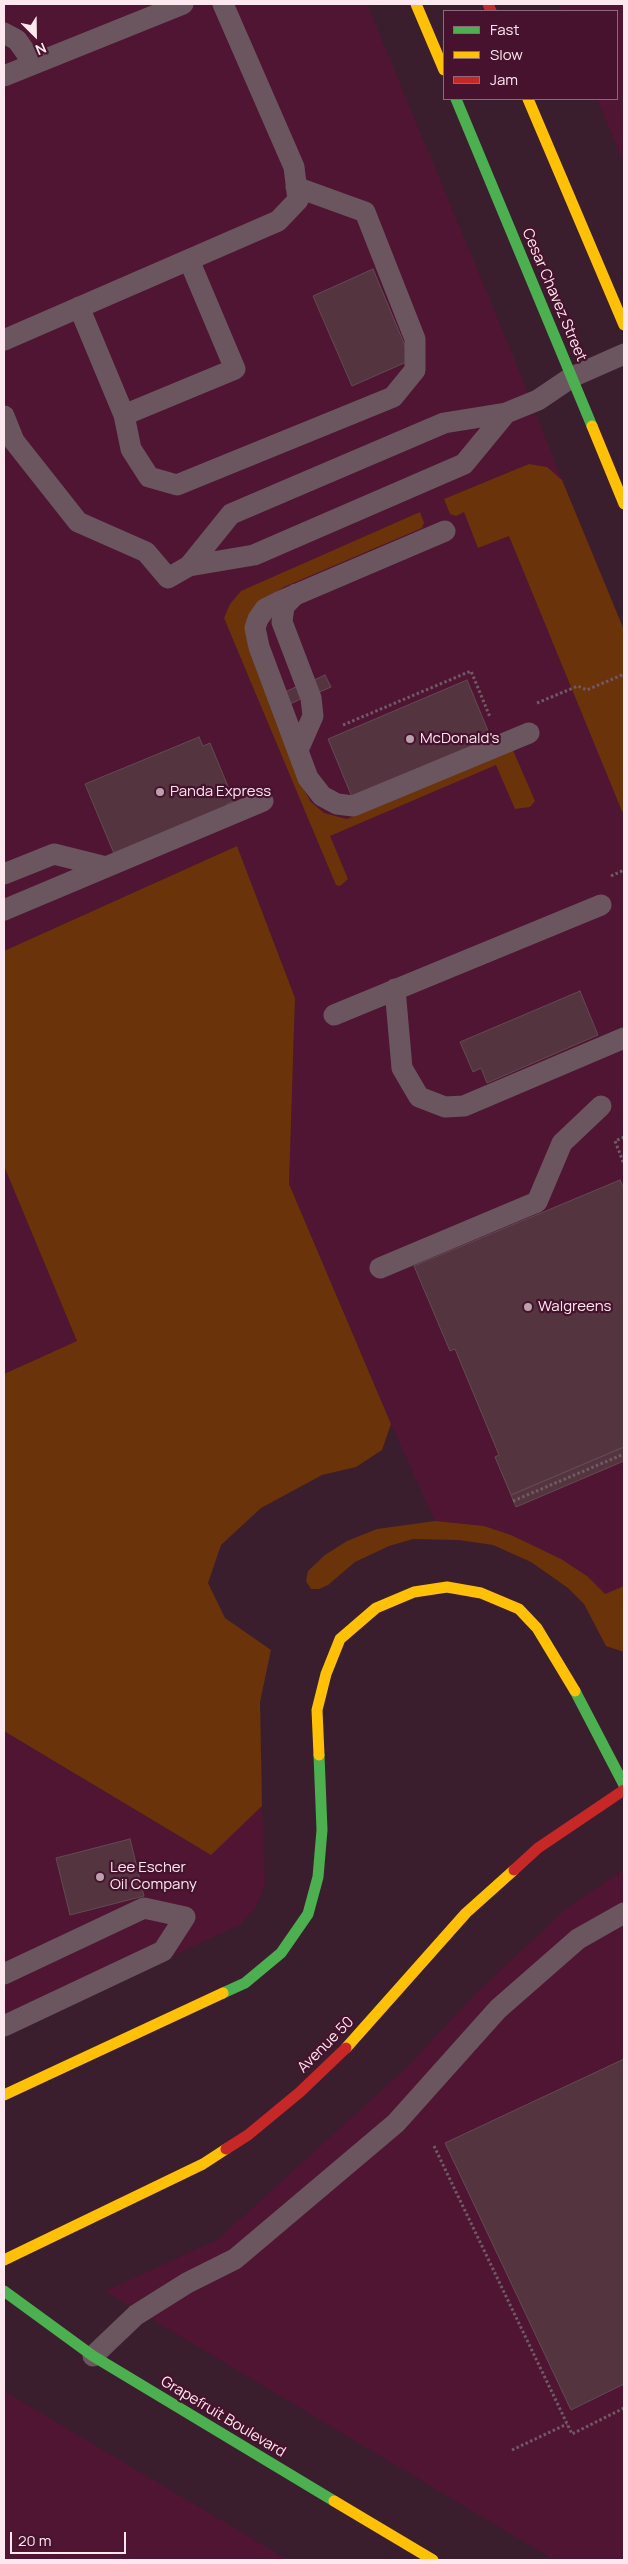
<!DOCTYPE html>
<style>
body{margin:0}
#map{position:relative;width:628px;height:2564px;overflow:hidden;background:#3b1e2d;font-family:Manrope,sans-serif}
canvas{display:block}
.frame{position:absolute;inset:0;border:5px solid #fee8f0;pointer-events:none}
.legend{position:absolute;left:443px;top:10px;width:175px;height:90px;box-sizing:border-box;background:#47122d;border:1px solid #90687b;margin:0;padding:6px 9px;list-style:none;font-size:15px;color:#fee8f0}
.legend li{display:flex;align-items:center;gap:10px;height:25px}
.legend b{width:25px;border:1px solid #90687b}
.north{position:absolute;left:10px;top:10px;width:50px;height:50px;-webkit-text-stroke:4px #47122d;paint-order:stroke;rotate:157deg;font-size:14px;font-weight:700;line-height:20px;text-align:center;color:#fee8f0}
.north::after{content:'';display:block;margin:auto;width:18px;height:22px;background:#fee8f0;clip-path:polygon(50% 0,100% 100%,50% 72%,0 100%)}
.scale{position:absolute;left:10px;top:2532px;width:116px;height:22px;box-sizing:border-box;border:2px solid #fee8f0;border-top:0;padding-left:6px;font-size:15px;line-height:18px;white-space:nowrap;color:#fee8f0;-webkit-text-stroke:4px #47122d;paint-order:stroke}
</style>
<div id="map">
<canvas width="628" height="2564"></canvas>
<div class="frame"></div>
<ul class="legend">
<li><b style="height:6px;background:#4caf50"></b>Fast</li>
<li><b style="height:6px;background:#ffc107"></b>Slow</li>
<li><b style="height:6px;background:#c62828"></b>Jam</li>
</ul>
<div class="north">N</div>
<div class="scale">20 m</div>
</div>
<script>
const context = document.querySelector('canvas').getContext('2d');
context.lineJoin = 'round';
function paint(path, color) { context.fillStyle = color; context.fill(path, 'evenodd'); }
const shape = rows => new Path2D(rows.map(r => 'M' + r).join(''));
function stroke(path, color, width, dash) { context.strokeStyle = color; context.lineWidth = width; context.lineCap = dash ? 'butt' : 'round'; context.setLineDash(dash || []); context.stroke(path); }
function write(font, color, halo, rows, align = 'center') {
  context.font = font + ' Manrope,sans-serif'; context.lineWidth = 4.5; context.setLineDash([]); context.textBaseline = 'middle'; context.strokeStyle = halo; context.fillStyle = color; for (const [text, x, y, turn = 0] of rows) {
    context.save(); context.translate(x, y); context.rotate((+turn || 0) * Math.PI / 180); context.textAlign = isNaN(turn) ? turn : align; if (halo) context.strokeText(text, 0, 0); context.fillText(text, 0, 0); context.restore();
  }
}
const built = shape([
 [4,4,367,4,512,353,562,480,624,630,624,1652,606,1646,584,1604,568,1588,531,1562,493,1545,443,1539,391,1424,289,1184,295,998,237,846,4,951],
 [558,4,624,4,624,163,597,99,617,99,617,11,561,11],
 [4,1166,78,1341,4,1374],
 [4,1731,211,1854,262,1806,265,1886,255,1908,241,1924,4,2035],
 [624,1869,624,2560,554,2560,105,2291,217,2240,406,2068,477,1992,566,1909],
 [4,2391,288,2560,4,2560]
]);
const green = shape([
 [529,464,547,467,562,480,624,630,624,816,509,536,478,548,464,512,456,516,450,514,444,499],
 [420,512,424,523,422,528,284,587,259,602,300,783,311,802,324,813,347,819,512,748,535,801,530,807,515,809,496,765,330,836,348,879,340,886,336,885,224,618,230,604,241,591],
 [237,846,295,998,289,1184,391,1424,382,1450,356,1467,322,1475,261,1508,221,1545,208,1583,225,1618,271,1650,260,1702,262,1806,211,1855,4,1731,4,1374,77,1341,4,1166,4,951],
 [435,1521,484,1526,511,1535,561,1559,587,1576,605,1594,624,1586,624,1652,606,1646,584,1604,568,1588,531,1562,493,1545,459,1540,413,1539,389,1546,355,1562,328,1585,319,1589,311,1589,306,1581,308,1571,325,1555,347,1541,377,1529]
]);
const building = shape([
 [373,269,411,360,352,386,313,296,373,269],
 [325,675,331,687,315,694,310,682,325,675],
 [467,680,491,738,352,797,328,739,467,680],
 [300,685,305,697,290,704,285,692,300,685],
 [199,737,203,746,210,743,234,801,227,804,229,808,115,856,85,784,199,737],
 [580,991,598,1035,487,1083,481,1068,473,1072,460,1042,580,991],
 [620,1180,624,1189,624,1447,511,1495,495,1457,499,1455,455,1349,450,1351,414,1266,620,1180],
 [624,1447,624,1461,516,1507,511,1495,624,1447],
 [130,1839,144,1896,70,1915,56,1858,130,1839],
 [624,2059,624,2384,571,2410,445,2143,624,2059]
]);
const path = shape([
 [537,703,578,686,587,690,624,674],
 [343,725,471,671,490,717],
 [611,876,624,870],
 [624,1137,615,1141,624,1164],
 [513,1501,624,1454],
 [434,2146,572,2434,624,2408],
 [512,2450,567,2424]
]);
const lane = shape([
 [4,33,17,40,34,64],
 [4,76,183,4],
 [79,307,124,415,235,369,189,260],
 [4,340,278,221,298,200,294,167,223,4],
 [124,415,131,449,149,477,177,485,393,397,415,370,415,339,365,212,296,187],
 [4,416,14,441,78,522,146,552,168,578,189,566,231,514,444,423,506,413,538,400,572,377,624,354],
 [445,531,281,601,265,609,258,619,255,628,259,647,308,778,322,796,337,804,353,806,529,733],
 [189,566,254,555,464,464,506,413],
 [296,594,284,606,282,622,311,698,313,716,298,750],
 [4,874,54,854,106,867],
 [4,910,263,801],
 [395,989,402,1068,419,1097,445,1107,464,1106,624,1038],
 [334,1015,601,905],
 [380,1268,537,1202,562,1143,601,1106],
 [4,1974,144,1908,185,1917,163,1951,4,2026],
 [93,2356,136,2315,187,2283,235,2259,396,2123,498,2009,578,1939,624,1913]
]);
const fast = shape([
 [456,99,592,426],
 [575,1691,624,1785],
 [223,1993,245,1983,281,1953,308,1914,318,1877,322,1830,319,1755],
 [4,2291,93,2356,334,2501]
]);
const slow = shape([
 [416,4,444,70],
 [528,99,624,325],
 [592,426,624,504],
 [319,1755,317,1710,326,1674,340,1639,376,1608,414,1592,447,1587,481,1593,519,1609,537,1628,575,1691],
 [346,2048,466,1913,514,1870],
 [4,2095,223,1993],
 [4,2260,203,2164,226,2149],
 [334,2501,433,2560]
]);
const jam = shape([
 [488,4,491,11],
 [514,1870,538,1848,624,1790],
 [226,2149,248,2135,300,2092,346,2048]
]);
const markers = [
 [410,739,5,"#baa1ac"],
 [160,792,5,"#baa1ac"],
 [528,1307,5,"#baa1ac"],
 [100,1877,5,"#baa1ac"]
];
const streetNames = [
 ["Cesar Chavez Street",554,295,67],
 ["Avenue 50",326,2045,-45],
 ["Grapefruit Boulevard",223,2417,31]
];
const poiNames = [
 ["McDonald's",420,739],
 ["Panda Express",170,792],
 ["Walgreens",538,1307],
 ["Lee Escher",110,1868],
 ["Oil Company",110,1885]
];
paint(built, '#4f1533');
paint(green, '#6a330a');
paint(building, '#53343f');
stroke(building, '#634a52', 1);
stroke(path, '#705b65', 3, [2.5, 2.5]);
stroke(lane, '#6b5660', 21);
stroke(fast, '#4caf50', 11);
stroke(slow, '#ffc107', 11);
stroke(jam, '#c62828', 11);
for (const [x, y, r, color] of markers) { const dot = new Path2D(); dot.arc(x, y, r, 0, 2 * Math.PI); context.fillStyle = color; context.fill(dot); stroke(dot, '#47122d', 2); }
write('15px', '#fee8f0', '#47122d', streetNames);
write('15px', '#fee8f0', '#47122d', poiNames, 'left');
</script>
